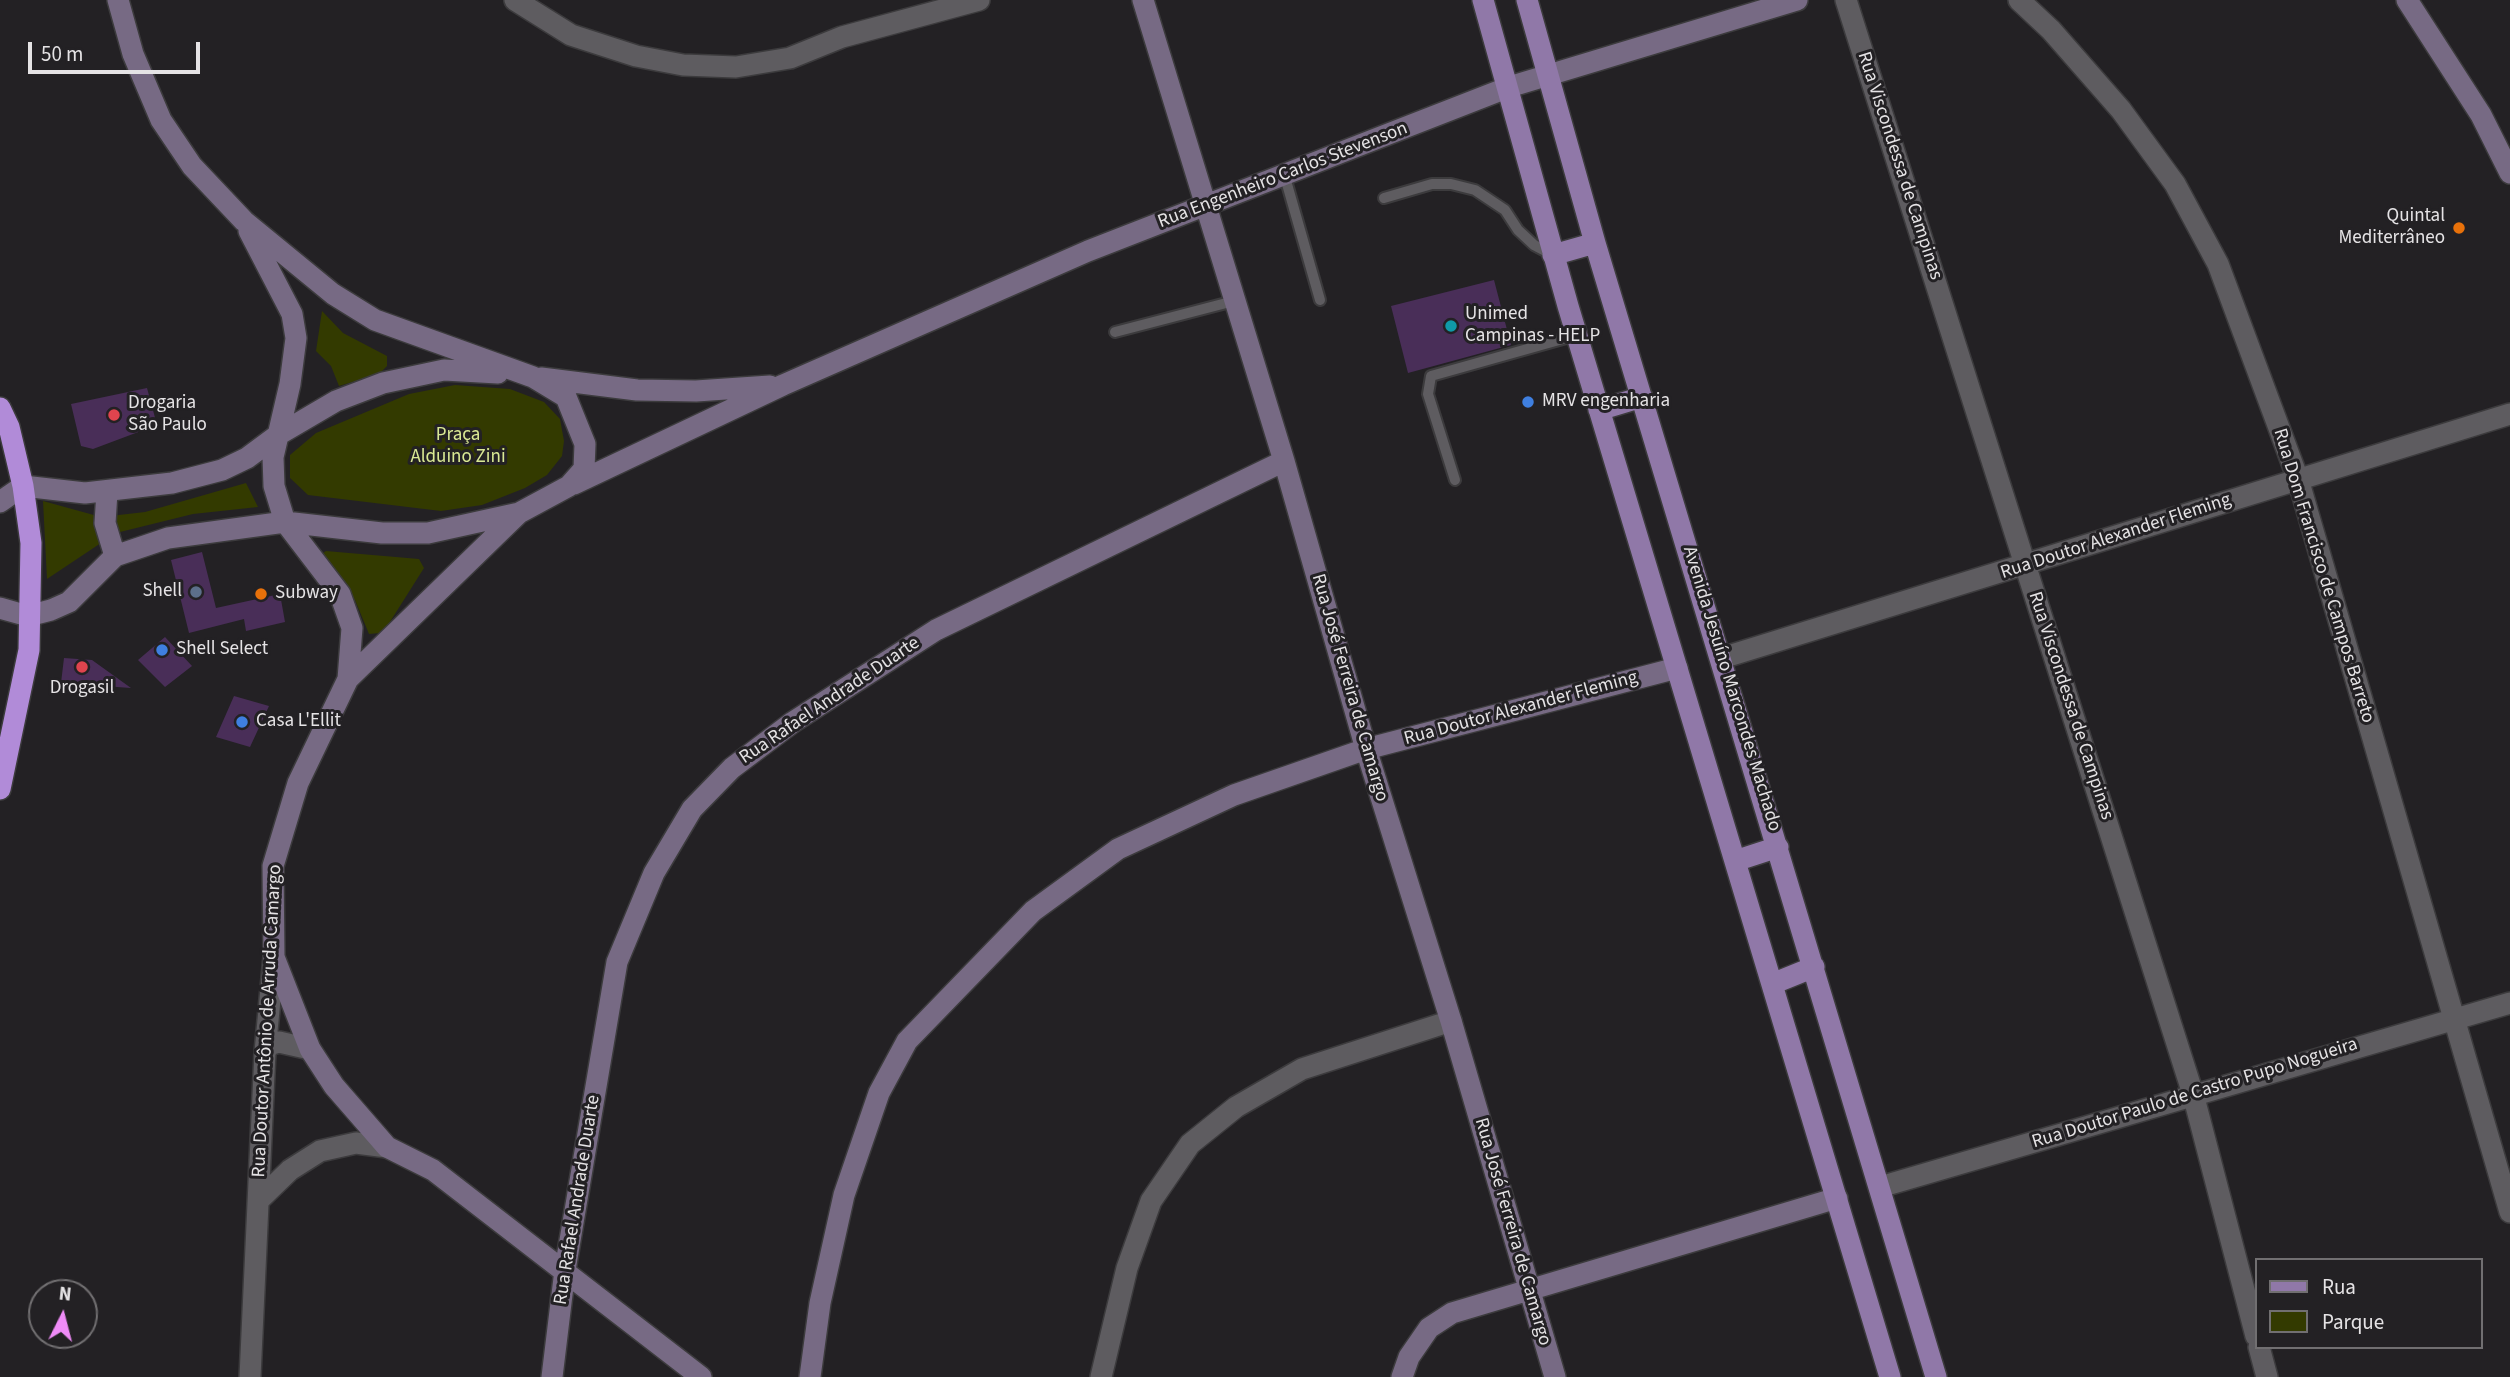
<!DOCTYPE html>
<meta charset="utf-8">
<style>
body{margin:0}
#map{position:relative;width:2510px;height:1377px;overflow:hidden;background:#232124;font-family:"Source Sans 3",sans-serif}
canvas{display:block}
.legend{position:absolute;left:2255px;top:1258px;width:228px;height:91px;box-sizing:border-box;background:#232124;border:2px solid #716f71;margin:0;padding:9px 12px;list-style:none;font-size:21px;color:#e5e3e5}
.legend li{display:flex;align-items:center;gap:14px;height:35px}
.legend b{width:35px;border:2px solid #716f71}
.north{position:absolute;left:28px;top:1279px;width:70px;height:70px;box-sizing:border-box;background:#232124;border:2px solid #716f71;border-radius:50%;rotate:6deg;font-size:19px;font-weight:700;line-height:28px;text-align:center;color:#e5e3e5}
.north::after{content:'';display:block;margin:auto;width:24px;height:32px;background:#ef8bf7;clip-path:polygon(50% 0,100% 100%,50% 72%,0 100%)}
.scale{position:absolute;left:28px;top:42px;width:172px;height:32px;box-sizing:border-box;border:4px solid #e5e3e5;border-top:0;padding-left:9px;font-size:21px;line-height:24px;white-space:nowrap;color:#e5e3e5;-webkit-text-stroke:5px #232124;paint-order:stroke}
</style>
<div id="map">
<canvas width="2510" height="1377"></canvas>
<ul class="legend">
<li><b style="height:9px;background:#9078a8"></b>Rua</li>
<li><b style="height:19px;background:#333a00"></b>Parque</li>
</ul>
<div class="north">N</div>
<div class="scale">50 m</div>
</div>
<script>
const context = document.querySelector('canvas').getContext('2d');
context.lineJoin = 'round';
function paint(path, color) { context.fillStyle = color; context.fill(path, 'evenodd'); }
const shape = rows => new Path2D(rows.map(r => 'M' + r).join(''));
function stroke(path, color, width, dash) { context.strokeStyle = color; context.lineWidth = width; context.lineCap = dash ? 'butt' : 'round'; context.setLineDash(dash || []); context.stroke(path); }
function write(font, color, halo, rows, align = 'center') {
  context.font = font + ' "Source Sans 3",sans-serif'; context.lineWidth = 6; context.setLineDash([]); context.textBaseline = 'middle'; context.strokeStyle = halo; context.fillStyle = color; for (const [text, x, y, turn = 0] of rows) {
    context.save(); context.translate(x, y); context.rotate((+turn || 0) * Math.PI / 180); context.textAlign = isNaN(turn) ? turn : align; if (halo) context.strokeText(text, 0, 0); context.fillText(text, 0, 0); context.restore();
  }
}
const green = shape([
 [322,311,343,333,387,356,387,366,379,374,339,386,331,366,316,351],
 [455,385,510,389,544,402,560,419,564,441,562,456,547,475,525,488,482,505,441,511,308,495,290,478,290,455,316,433,409,394],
 [246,483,258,507,193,514,116,533,47,579,43,501,101,517,145,512],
 [326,551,419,559,424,568,388,625,380,633,369,634,355,600,317,557]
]);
const building = shape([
 [1494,280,1511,345,1408,373,1391,306],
 [147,388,157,425,93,449,81,446,71,404],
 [202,552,216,608,280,594,285,622,246,631,244,619,189,633,171,560],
 [165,637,192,666,165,687,138,660],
 [64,658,92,660,131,688,61,683],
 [234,696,269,706,250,747,216,737]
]);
const lane = shape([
 [1285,177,1320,300],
 [1384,198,1432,184,1451,184,1475,190,1505,210,1518,230,1534,245,1553,255],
 [1115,332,1234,301],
 [1455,480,1428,394,1431,376,1577,335]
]);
const street = shape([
 [515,0,571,35,636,56,683,65,736,67,790,58,842,37,979,0],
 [1846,0,2193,1094,2256,1336],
 [2019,0,2051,30,2121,110,2175,184,2218,264,2298,479,2510,1212],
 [1722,658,2510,414],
 [265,1052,269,1045,279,1042,310,1049],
 [1880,1187,2510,1003],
 [259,1200,290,1170,320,1151,356,1143,387,1147],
 [2259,1347,2267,1377],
 [250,1377,265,1052,274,957],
 [1101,1377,1127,1268,1151,1201,1190,1144,1236,1107,1302,1069,1451,1021]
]);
const secondary = shape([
 [1143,0,1284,461,1366,749,1451,1021,1555,1377],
 [2407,0,2481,115,2510,173],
 [249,231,292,314,296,338,290,384,273,457,274,486,285,522,340,594,352,628,348,679],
 [541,378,637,390,696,391,770,386],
 [574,484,783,385,1088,251,1509,87,1797,0],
 [107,492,105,523,115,556],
 [0,502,23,486,85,493,172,483,222,470,247,458,278,435,336,401,383,383,444,370,498,373],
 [519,513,348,679,298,783,273,866,274,957,310,1049,334,1086,387,1147,433,1170,701,1377],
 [0,608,28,616,51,610,69,602,115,556,168,538,285,522,382,533,428,533,519,513,569,486,584,469,585,444,566,397,533,377,375,320,333,294,244,221,192,166,161,120,133,54,118,0],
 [552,1377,565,1270,617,962,654,873,692,809,732,768,793,722,936,630,1284,461],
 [810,1377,820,1303,844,1195,879,1093,907,1041,1033,911,1118,849,1234,795,1366,749,1677,668],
 [1402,1377,1409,1357,1429,1328,1452,1313,1837,1198]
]);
const primary = shape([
 [1483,0,1568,306,1890,1377],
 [1527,0,1595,243,1936,1377],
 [1553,255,1595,243],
 [1599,410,1642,397],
 [1735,861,1778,847],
 [1772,984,1814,967]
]);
const highway = shape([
 [0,408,9,427,23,486,31,543,29,650,0,789]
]);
const markers = [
 [2459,228,7,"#e8710a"],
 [1451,326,7,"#0f9aa8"],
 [1528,402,7,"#3f7fe0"],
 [114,415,7,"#e0444e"],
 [196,592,7,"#5c6f8a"],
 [261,594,7,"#e8710a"],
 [162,650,7,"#3f7fe0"],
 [82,667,7,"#e0444e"],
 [242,722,7,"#3f7fe0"]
];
const streetNames = [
 ["Rua Viscondessa de Campinas",1899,166,72],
 ["Rua Engenheiro Carlos Stevenson",1283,176,-21],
 ["Rua Doutor Alexander Fleming",2116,537,-18],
 ["Rua Dom Francisco de Campos Barreto",2323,576,73],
 ["Rua José Ferreira de Camargo",1349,688,74],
 ["Avenida Jesuíno Marcondes Machado",1731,689,73],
 ["Rua Rafael Andrade Duarte",830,701,-34],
 ["Rua Viscondessa de Campinas",2070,706,72],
 ["Rua Doutor Alexander Fleming",1521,709,-15],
 ["Rua Doutor Antônio de Arruda Camargo",268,1021,-87],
 ["Rua Doutor Paulo de Castro Pupo Nogueira",2195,1094,-17],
 ["Rua Rafael Andrade Duarte",578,1200,-81],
 ["Rua José Ferreira de Camargo",1512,1232,74]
];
const poiNames = [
 ["Quintal",2445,217,"right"],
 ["Mediterrâneo",2445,239,"right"],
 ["Unimed",1465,315],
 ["Campinas - HELP",1465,337],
 ["MRV engenharia",1542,402],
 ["Drogaria",128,404],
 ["São Paulo",128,426],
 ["Shell",182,592,"right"],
 ["Subway",275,594],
 ["Shell Select",176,650],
 ["Drogasil",82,689,"center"],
 ["Casa L'Ellit",256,722]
];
const parkNames = [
 ["Praça",458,436],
 ["Alduino Zini",458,458]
];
paint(green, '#333a00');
paint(building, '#492e58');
stroke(lane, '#3c3b3d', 14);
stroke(street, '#3c3b3d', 24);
stroke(secondary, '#3c3b3d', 24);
stroke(primary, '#3c3b3d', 24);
stroke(highway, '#3c3b3d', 24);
stroke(lane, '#5e5c60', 10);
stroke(street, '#5e5c60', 21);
stroke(secondary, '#776a84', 21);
stroke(primary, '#9078a8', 21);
stroke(highway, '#b18bd8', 21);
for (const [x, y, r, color] of markers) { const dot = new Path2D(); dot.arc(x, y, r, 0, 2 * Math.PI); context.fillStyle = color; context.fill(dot); stroke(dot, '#232124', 2.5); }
write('19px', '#e5e3e5', '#232124', streetNames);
write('19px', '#e5e3e5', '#232124', poiNames, 'left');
write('19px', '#dae994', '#232124', parkNames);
</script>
